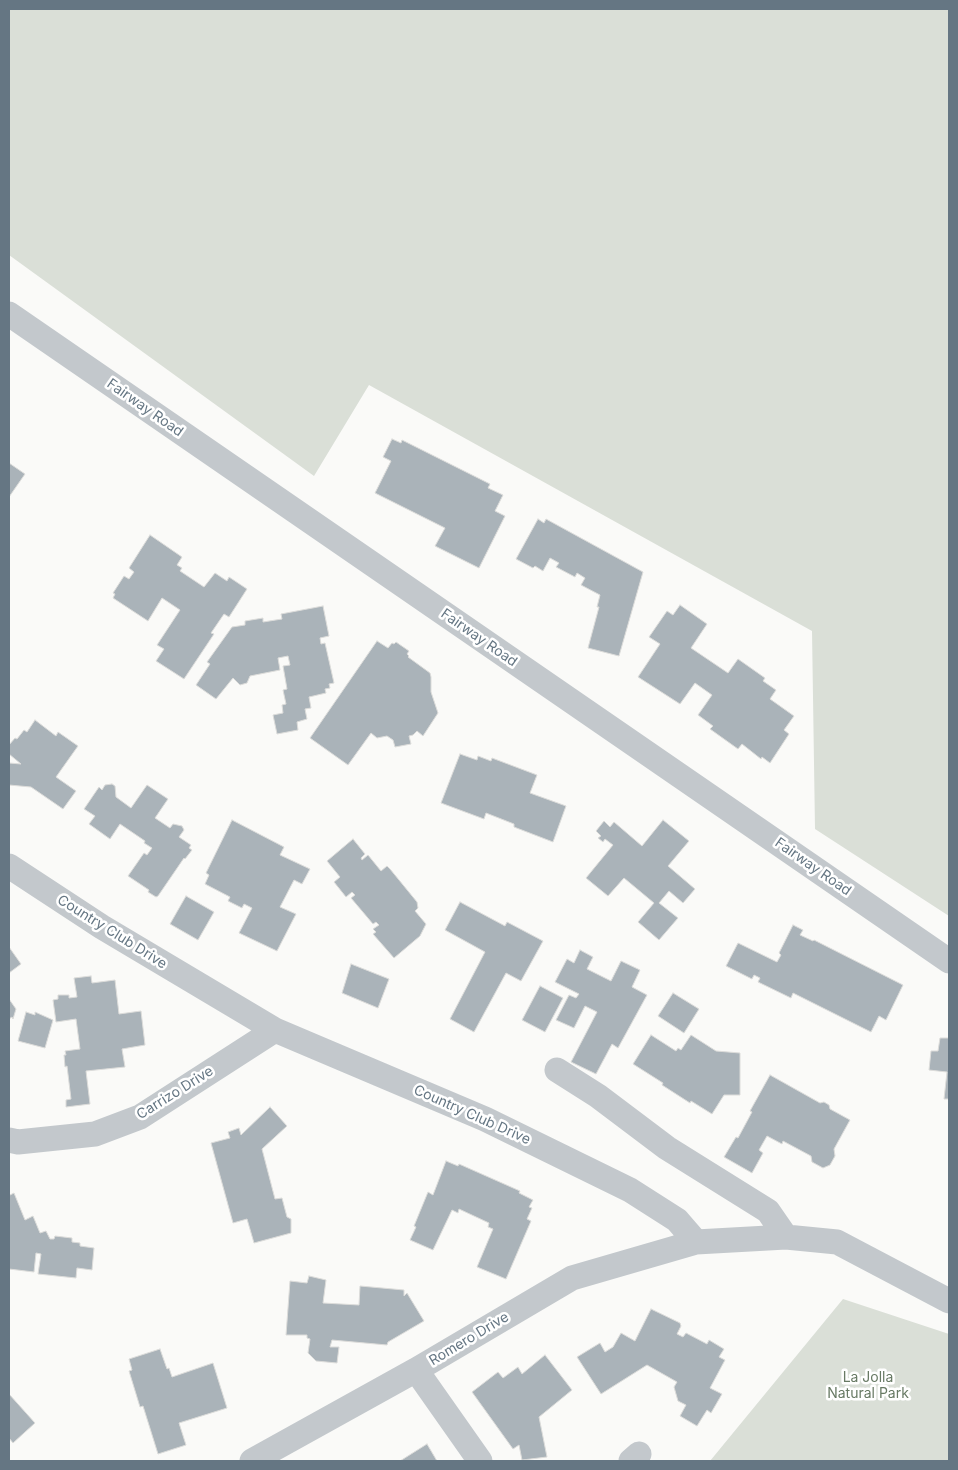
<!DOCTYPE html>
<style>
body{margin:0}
#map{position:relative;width:958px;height:1470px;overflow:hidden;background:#fafaf8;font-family:Inter,sans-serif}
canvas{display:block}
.frame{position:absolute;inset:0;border:10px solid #657683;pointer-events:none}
</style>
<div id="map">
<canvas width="958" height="1470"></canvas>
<div class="frame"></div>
</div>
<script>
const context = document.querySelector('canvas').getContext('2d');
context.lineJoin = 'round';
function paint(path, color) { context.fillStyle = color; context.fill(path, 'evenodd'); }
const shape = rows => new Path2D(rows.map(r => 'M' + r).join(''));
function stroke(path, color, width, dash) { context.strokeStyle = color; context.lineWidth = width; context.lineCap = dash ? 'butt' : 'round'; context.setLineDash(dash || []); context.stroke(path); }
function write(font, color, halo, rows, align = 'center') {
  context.font = font + ' Inter,sans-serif'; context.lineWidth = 5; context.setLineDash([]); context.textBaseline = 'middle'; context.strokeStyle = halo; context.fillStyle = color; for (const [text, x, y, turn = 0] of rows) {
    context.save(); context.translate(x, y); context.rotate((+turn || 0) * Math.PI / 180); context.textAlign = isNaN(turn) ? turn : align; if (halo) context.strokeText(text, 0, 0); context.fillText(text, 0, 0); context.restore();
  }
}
const green = shape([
 [9,9,949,9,949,916,815,829,812,631,369,385,314,476,9,255],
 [843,1299,949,1334,949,1461,710,1461]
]);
const building = shape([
 [392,439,401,443,402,440,490,484,488,488,503,495,495,511,505,516,479,568,435,546,445,528,375,493,391,461,383,457,392,439],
 [9,463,25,474,9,497,9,463],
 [538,519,544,523,546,519,643,572,619,656,588,648,599,607,597,607,600,595,581,585,585,578,577,573,575,577,556,567,559,563,550,558,543,571,535,566,533,568,516,559,538,519],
 [150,535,182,557,177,565,182,568,180,571,204,587,215,573,227,581,229,577,247,589,229,617,224,614,211,633,214,634,184,679,156,661,164,649,157,645,180,610,162,598,148,621,113,598,115,594,113,593,124,576,129,579,134,572,129,568,150,535],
 [680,605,707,624,691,648,728,673,738,659,765,678,763,681,776,690,770,699,794,716,784,730,789,734,770,763,762,757,761,759,742,744,738,749,710,729,713,726,698,715,712,695,695,683,680,704,638,677,660,644,649,637,667,611,673,615,680,605],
 [323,606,329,636,320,638,321,644,325,643,334,683,329,684,330,688,325,689,326,693,309,697,311,708,305,709,307,719,297,722,298,730,277,734,273,715,283,713,282,705,286,704,283,690,287,689,283,666,290,665,288,656,278,658,280,670,250,676,247,683,240,685,233,678,216,699,196,685,210,664,207,662,232,627,245,625,245,621,263,618,263,622,282,619,281,614,323,606],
 [377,641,388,648,392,643,394,644,396,642,409,651,407,654,409,656,408,657,430,673,431,677,431,692,438,713,423,736,417,731,413,735,409,736,411,744,395,747,393,740,387,736,377,738,371,733,348,765,310,738,377,641],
 [35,720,56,736,58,732,78,746,56,777,76,791,63,809,31,787,9,785,9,763,21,764,9,754,9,745,15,738,17,739,24,730,27,732,35,720],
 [460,754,477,760,478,756,491,761,492,758,537,775,530,793,566,806,553,842,514,827,514,824,486,813,484,819,441,803,460,754],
 [112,784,115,786,116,797,131,808,147,785,168,799,155,818,170,828,173,824,182,826,184,830,179,837,191,845,189,848,192,850,185,859,184,858,158,896,156,897,148,892,149,890,128,876,144,853,147,855,152,848,144,843,145,841,120,824,110,839,89,824,95,816,84,809,99,787,102,790,105,785,112,784],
 [232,820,284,847,280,855,310,869,302,884,294,880,280,907,296,914,277,951,239,933,252,908,244,904,242,908,228,901,230,897,205,884,209,875,206,873,232,820],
 [663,820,689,841,668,866,695,889,683,903,669,891,659,903,678,918,659,940,638,922,654,903,624,878,608,896,586,878,613,845,605,839,603,842,598,838,601,836,596,831,604,821,610,827,614,822,642,846,663,820],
 [353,839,365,854,361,858,362,860,368,855,381,871,387,866,390,869,417,902,418,908,415,911,426,924,420,936,394,958,373,934,376,932,373,929,379,925,376,922,373,924,351,898,355,895,352,892,346,897,334,882,340,877,327,861,353,839],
 [186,896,214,912,198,940,170,924,186,896],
 [460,902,505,926,507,922,543,941,521,981,506,973,474,1032,450,1019,485,952,445,930,460,902],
 [793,925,803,930,800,935,813,941,814,940,903,985,886,1020,879,1016,871,1032,793,993,791,998,758,982,760,978,754,975,752,979,726,966,738,943,777,962,781,955,779,953,793,925],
 [9,947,21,964,9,973,9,947],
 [580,950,593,957,587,969,611,981,621,961,640,970,632,987,647,995,618,1048,612,1044,596,1074,571,1062,597,1012,585,1006,574,1028,556,1020,569,995,576,998,579,994,555,982,567,959,574,963,580,950],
 [351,964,389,979,378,1008,342,993,351,964],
 [91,976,92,983,115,980,119,1014,141,1011,145,1045,122,1049,125,1067,86,1071,90,1104,66,1107,66,1100,71,1099,67,1066,65,1067,64,1055,66,1055,65,1051,80,1049,76,1019,56,1022,53,1000,58,999,58,995,69,995,69,998,77,997,74,978,91,976],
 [540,986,563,998,545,1032,522,1020,540,986],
 [673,993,699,1009,684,1033,658,1016,673,993],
 [9,999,16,1009,13,1019,12,1017,9,1019,9,999],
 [26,1012,35,1015,35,1012,53,1020,45,1048,18,1041,26,1012],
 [651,1035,676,1051,678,1048,681,1050,691,1035,716,1051,740,1053,740,1095,724,1095,712,1114,691,1101,690,1103,662,1085,663,1083,633,1064,651,1035],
 [949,1035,949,1099,944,1099,947,1072,929,1070,931,1051,938,1051,940,1038,949,1038,949,1035],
 [770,1075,820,1103,824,1102,829,1105,830,1109,850,1120,834,1149,835,1156,830,1165,823,1168,812,1162,811,1156,783,1141,782,1144,767,1136,759,1150,763,1153,752,1173,724,1157,736,1137,738,1138,752,1112,750,1111,770,1075],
 [270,1107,287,1126,262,1149,275,1199,282,1198,287,1217,291,1219,291,1233,254,1243,247,1219,233,1223,211,1143,230,1138,228,1132,239,1128,241,1135,270,1107],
 [446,1161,458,1166,459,1164,520,1191,519,1193,533,1200,529,1207,532,1208,527,1219,531,1221,506,1279,477,1267,493,1229,488,1227,489,1223,459,1209,458,1213,452,1210,433,1250,410,1240,416,1227,414,1226,428,1192,433,1195,446,1161],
 [9,1192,10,1195,14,1193,25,1220,33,1216,40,1233,46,1231,50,1239,54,1239,55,1236,72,1238,72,1242,80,1243,80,1246,94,1248,92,1270,77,1268,76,1278,38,1274,41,1254,36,1253,34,1272,9,1269,9,1192],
 [309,1276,326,1280,323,1303,359,1305,360,1286,404,1290,404,1296,407,1293,424,1321,388,1342,387,1345,332,1340,330,1347,339,1347,337,1363,316,1361,308,1353,310,1339,307,1338,307,1335,286,1335,290,1281,307,1283,309,1276],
 [651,1309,680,1323,681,1326,677,1334,683,1337,686,1333,707,1344,709,1340,724,1349,719,1357,725,1360,710,1388,722,1394,711,1413,707,1410,697,1426,680,1416,686,1405,678,1401,674,1387,677,1382,647,1365,601,1394,577,1357,600,1343,605,1352,613,1347,621,1333,635,1341,651,1309],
 [160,1349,167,1369,169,1368,172,1377,213,1363,227,1408,179,1423,186,1445,158,1454,143,1406,140,1407,129,1371,132,1370,129,1359,160,1349],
 [545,1355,572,1390,539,1417,547,1457,522,1460,519,1445,513,1449,472,1392,498,1372,503,1378,518,1367,522,1374,545,1355],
 [9,1394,35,1423,13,1443,9,1438,9,1394],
 [427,1444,437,1461,400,1461,427,1444]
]);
const minor = shape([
 [9,314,949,961],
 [9,866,102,927,275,1030,485,1119,630,1190,677,1220,696,1242],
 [557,1070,598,1096,667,1148,768,1211,786,1237],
 [9,1140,18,1142,95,1134,140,1117,275,1030],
 [416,1370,480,1461],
 [252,1461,416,1370,572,1278,696,1242,786,1237,837,1242,949,1301],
 [631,1461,639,1454]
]);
const streetNames = [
 ["Fairway Road",145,408,35],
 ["Fairway Road",479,638,35],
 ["Fairway Road",813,867,35],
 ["Country Club Drive",112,932,32],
 ["Carrizo Drive",175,1093,-32],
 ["Country Club Drive",472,1115,24],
 ["Romero Drive",469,1339,-31]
];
const parkNames = [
 ["La Jolla",868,1378],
 ["Natural Park",868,1394]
];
paint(green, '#dadfd7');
paint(building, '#aab3b9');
stroke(building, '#dcdcda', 1);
stroke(minor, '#c3c8cc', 25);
write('14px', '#657683', '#fff', streetNames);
write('14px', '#687a64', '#fff', parkNames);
</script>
